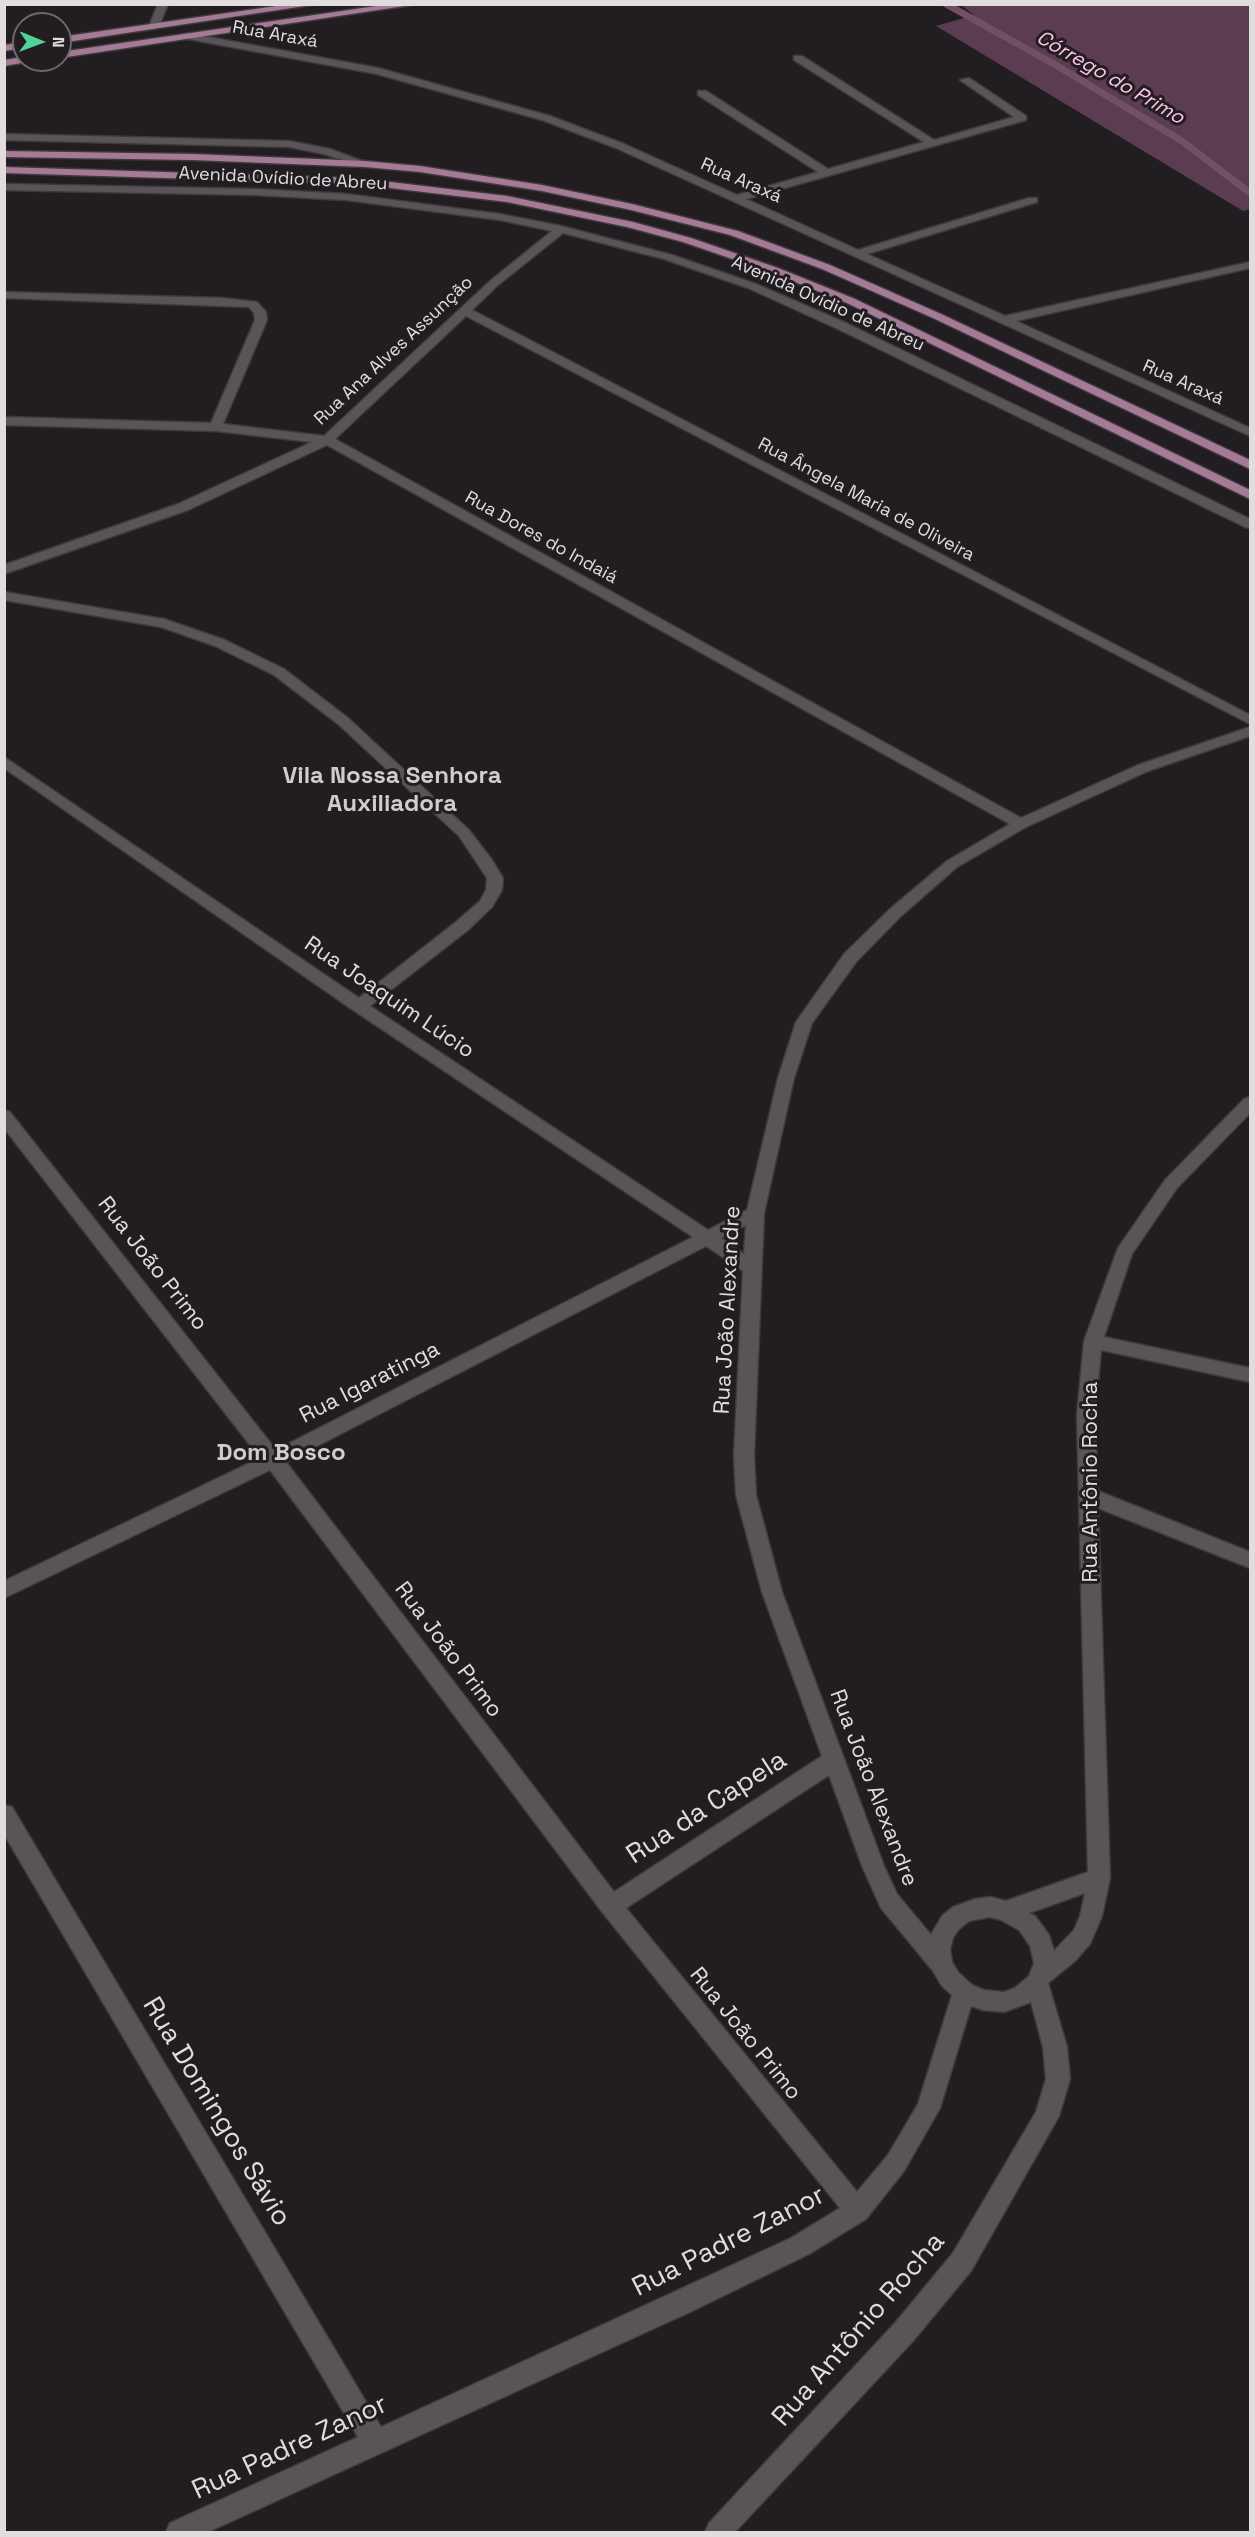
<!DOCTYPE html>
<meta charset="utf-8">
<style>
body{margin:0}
#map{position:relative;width:1255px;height:2537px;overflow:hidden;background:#211d20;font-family:"Space Grotesk",sans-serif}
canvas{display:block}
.frame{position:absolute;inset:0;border:6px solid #e1dddf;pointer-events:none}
.north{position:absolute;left:12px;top:12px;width:60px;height:60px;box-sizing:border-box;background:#211d20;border:2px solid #6e6a6c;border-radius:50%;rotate:91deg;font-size:16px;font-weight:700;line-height:24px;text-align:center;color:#e1dddf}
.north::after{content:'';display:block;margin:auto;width:21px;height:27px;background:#50d398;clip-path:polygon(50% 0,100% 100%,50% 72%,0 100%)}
</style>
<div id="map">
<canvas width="1255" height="2537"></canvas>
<div class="frame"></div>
<div class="north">N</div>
</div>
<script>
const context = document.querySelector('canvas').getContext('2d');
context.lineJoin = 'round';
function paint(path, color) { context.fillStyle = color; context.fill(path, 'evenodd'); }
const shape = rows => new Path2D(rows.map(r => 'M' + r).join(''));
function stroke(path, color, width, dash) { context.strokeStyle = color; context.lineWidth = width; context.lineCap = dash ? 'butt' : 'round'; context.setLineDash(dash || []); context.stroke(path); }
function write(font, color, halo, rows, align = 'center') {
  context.font = font + ' "Space Grotesk",sans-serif'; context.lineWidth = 6; context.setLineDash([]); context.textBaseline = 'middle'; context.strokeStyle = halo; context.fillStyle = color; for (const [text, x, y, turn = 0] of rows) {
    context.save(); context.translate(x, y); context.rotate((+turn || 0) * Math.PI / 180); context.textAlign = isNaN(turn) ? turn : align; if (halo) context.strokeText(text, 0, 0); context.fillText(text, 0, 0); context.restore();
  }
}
const forest = shape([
 [961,5,1250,5,1250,209,1243,211,936,26,974,15]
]);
const stream = shape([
 [946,4,1054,64,1182,141,1250,193]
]);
const minor = shape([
 [158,4,168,4,159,26,154,29,149,26,158,4],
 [192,34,378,68,550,116,624,144,737,195,818,172,698,95,698,91,706,91,828,169,924,142,794,60,794,56,802,56,934,140,1014,117,960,80,969,78,1026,116,1026,120,746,199,858,250,1029,198,1037,198,1037,202,867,254,1005,316,1250,262,1250,268,1016,321,1250,428,1250,436,616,148,542,120,377,74,188,39,188,35,192,34],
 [4,134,289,141,330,149,370,164,365,167,324,154,289,147,4,140,4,134],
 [4,184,256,189,346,194,500,214,561,226,672,255,756,284,846,323,1250,519,1250,528,1245,527,838,329,748,288,664,259,563,233,498,285,472,310,1250,715,1250,724,466,316,335,439,1021,818,1138,765,1250,727,1250,736,1148,771,1026,827,957,867,902,915,856,962,812,1023,794,1078,764,1213,754,1455,756,1495,782,1592,884,1866,897,1894,931,1935,942,1916,953,1907,975,1899,990,1897,1006,1901,1088,1872,1077,1415,1084,1341,1118,1248,1165,1180,1244,1099,1250,1097,1250,1113,1177,1188,1132,1254,1104,1337,1250,1368,1250,1382,1101,1350,1095,1415,1098,1491,1250,1552,1250,1568,1098,1508,1110,1878,1102,1916,1090,1944,1075,1961,1048,1983,1067,2047,1070,2079,1059,2116,971,2271,913,2341,735,2532,705,2532,709,2523,895,2323,953,2253,1036,2112,1046,2079,1043,2047,1031,2002,1004,2012,983,2010,971,2006,940,2108,904,2171,866,2219,809,2254,690,2312,208,2532,166,2532,170,2523,358,2437,4,1834,4,1805,12,1807,381,2427,791,2238,840,2208,603,1913,270,1470,4,1598,4,1581,260,1458,4,1128,4,1110,10,1112,276,1450,693,1237,353,1010,4,768,4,757,359,998,456,922,480,901,486,890,487,878,459,836,338,724,274,675,215,646,161,627,4,600,4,592,164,619,225,640,284,669,348,718,469,830,492,860,503,878,502,890,492,907,468,930,370,1006,708,1230,747,1210,778,1078,796,1022,844,954,890,909,947,861,1010,824,327,445,188,510,4,574,4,565,178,504,312,442,216,431,4,425,4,417,211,423,255,320,254,313,249,307,4,298,4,292,222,298,257,302,266,312,267,320,223,424,324,436,490,281,552,231,500,220,346,200,256,195,4,190,4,184],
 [746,1225,744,1254,721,1238,746,1225],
 [706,1246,743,1271,734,1455,736,1495,762,1592,822,1756,614,1892,286,1462,706,1246],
 [829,1775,862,1866,881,1908,933,1971,942,1986,952,1995,918,2104,888,2155,857,2192,626,1908,829,1775],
 [1085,1893,1080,1916,1074,1930,1054,1951,1049,1935,1035,1916,1029,1913,1085,1893],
 [990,1917,1001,1920,1019,1930,1030,1946,1034,1963,1029,1976,1015,1988,1004,1992,984,1990,972,1985,958,1972,952,1962,950,1949,953,1938,958,1930,969,1921,990,1917]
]);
const major = shape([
 [290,4,318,4,60,43,60,37,290,4],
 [390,4,418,4,60,58,60,52,390,4],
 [24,42,24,48,4,51,4,45,24,42],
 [24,57,24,60,29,60,28,62,4,66,4,60,24,57],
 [4,151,193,154,365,161,420,166,542,185,632,204,738,231,830,265,941,314,1250,460,1250,469,933,318,822,269,730,235,631,210,542,191,420,172,365,167,193,160,4,157,4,151],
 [4,167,357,178,507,196,633,222,691,238,778,268,855,299,1250,490,1250,499,847,303,770,272,683,242,627,227,507,202,357,184,4,173,4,167]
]);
const farStreetnames = [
 ["Rua Araxá",275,35,10],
 ["Avenida Ovídio de Abreu",283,179,3],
 ["Rua Araxá",741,181,24],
 ["Avenida Ovídio de Abreu",828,304,24],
 ["Rua Ana Alves Assunção",394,351,-43],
 ["Rua Araxá",1183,383,24],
 ["Rua Ângela Maria de Oliveira",866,500,28],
 ["Rua Dores do Indaiá",541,538,29]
];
const farWaternames = [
 ["Córrego do Primo",1110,78,30]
];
const streetNames = [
 ["Rua Joaquim Lúcio",389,998,34],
 ["Rua João Primo",152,1264,52],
 ["Rua João Alexandre",728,1310,-87],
 ["Rua Igaratinga",370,1383,-27],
 ["Rua Antônio Rocha",1091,1482,-90],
 ["Rua João Primo",448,1650,53],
 ["Rua João Alexandre",873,1788,69],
 ["Rua João Primo",745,2034,51]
];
const neighbourhoodNames = [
 ["Vila Nossa Senhora",392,776],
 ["Auxiliadora",392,804],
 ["Dom Bosco",281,1453]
];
const nearStreetnames = [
 ["Rua da Capela",707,1808,-33],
 ["Rua Domingos Sávio",216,2112,59],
 ["Rua Padre Zanor",729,2242,-27],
 ["Rua Antônio Rocha",859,2330,-49],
 ["Rua Padre Zanor",290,2448,-25]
];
paint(forest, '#5b3c50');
stroke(stream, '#715066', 7);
stroke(minor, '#3e3a3c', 3);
stroke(major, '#3e3a3c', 3);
paint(minor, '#5a5458');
paint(major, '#a47a96');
write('18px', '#e1dddf', '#211d20', farStreetnames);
write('italic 20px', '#ffc3e9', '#211d20', farWaternames);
write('22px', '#e1dddf', '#211d20', streetNames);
write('bold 24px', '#d2cbcf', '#211d20', neighbourhoodNames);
write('27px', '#e1dddf', '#211d20', nearStreetnames);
</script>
